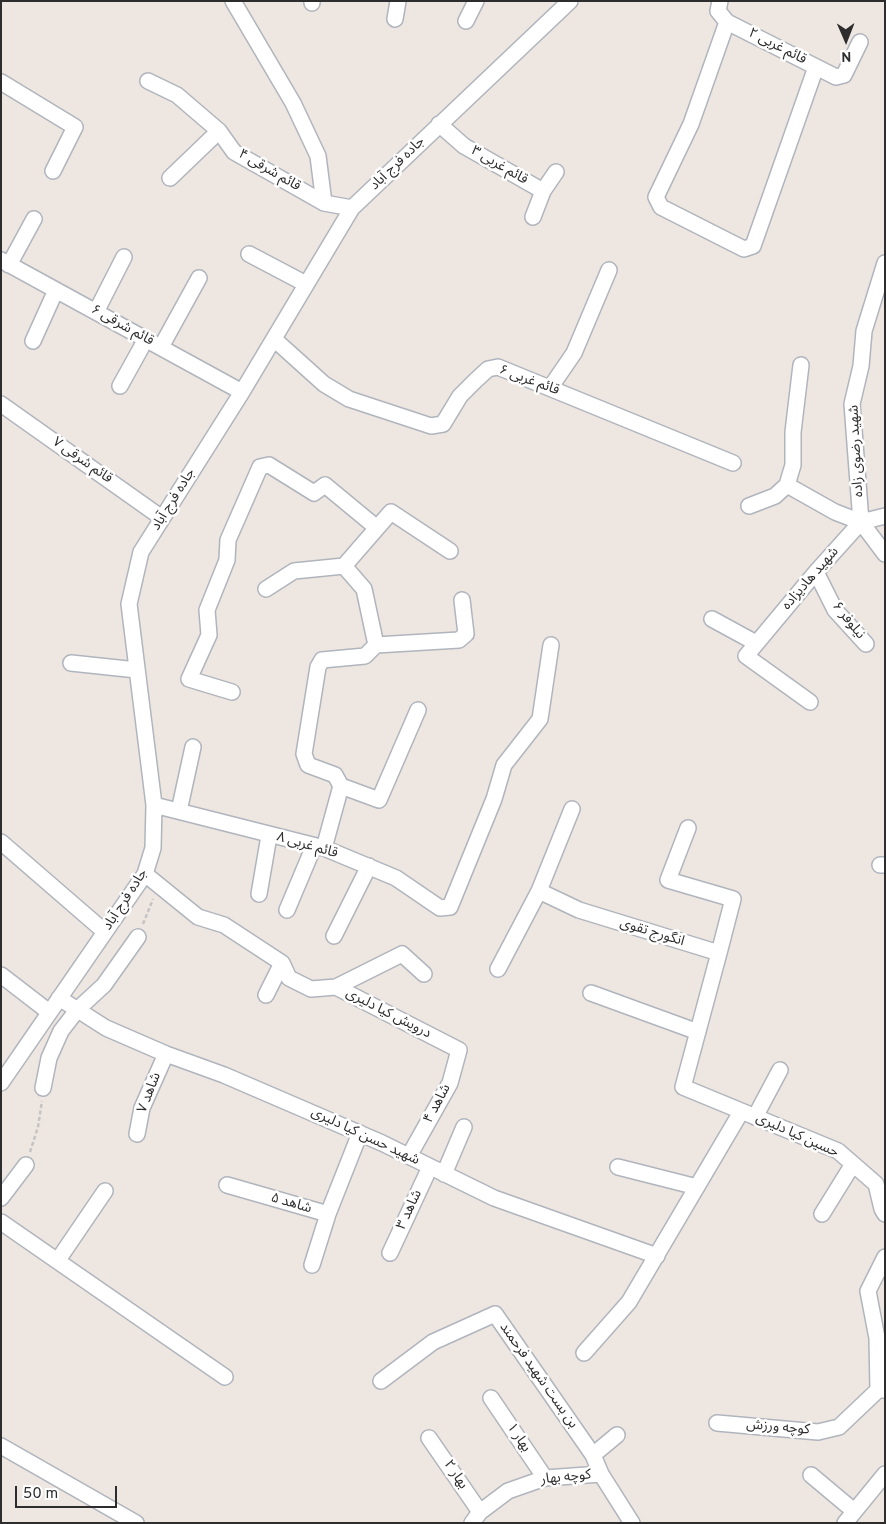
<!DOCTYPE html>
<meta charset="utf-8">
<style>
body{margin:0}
#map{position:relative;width:886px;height:1524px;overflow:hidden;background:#eee6e0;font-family:Overpass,sans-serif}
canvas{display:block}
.frame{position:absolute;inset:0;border:2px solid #2d2d2d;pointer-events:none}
.north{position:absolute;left:821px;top:15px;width:50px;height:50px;-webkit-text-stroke:4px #fff;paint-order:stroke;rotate:179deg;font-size:14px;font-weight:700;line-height:20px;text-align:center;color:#2d2d2d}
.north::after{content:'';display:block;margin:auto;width:18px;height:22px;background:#2d2d2d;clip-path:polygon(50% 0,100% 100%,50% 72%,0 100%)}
.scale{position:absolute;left:15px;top:1486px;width:102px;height:22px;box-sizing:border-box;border:2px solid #2d2d2d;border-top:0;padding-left:6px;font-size:15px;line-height:18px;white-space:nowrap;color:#2d2d2d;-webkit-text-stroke:4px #fff;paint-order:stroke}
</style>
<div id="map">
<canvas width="886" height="1524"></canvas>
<div class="frame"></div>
<div class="north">N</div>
<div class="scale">50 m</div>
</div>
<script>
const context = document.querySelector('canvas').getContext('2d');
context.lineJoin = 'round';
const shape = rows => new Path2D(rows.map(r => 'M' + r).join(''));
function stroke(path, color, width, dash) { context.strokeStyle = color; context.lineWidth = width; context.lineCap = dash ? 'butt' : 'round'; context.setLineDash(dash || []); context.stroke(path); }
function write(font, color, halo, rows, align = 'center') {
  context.font = font + ' Overpass,"Noto Sans Arabic",sans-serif'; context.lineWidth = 5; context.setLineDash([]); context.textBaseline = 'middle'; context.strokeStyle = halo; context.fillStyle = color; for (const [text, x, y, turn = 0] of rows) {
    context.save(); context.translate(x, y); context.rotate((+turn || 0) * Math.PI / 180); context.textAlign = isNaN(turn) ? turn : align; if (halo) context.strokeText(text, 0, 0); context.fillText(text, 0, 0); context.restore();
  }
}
const path = shape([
 [143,924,153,899],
 [30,1152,38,1127,42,1101]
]);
const minor = shape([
 [233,1,293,103,318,156,324,203],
 [720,1,718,11,727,22,836,77,844,75,860,42],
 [312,3,312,1],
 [395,19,398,1],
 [466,21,476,1],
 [727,22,691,124,656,197,661,207,744,249,753,246,816,67],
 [148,81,177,95,219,131,234,152,324,203,352,208],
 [1,82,75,127,53,171],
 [439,124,464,146,543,191,556,172],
 [170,178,219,131],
 [533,217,543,191],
 [249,254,306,284],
 [1,260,242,392],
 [9,265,34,219],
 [96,312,124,257],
 [274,339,324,384,349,399,431,426,443,424,460,396,475,381,488,369,498,367,733,463],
 [33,341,56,290],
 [161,347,199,278],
 [120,386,146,339],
 [550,388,574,353,609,270],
 [1,404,162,518],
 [787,485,835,512,861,522],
 [749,506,775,496,787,485,793,465,793,432,801,365],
 [861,522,852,404,861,366,864,331,885,263],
 [861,522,885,554],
 [377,528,391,512,450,551],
 [816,572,835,610,866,644],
 [712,619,756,643],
 [376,645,459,640,466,634,462,600],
 [71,663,137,670],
 [232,692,189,679,209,635,207,610,227,560,228,540,260,467,269,465,314,493,325,485,377,528,344,566,294,571,266,589],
 [810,702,746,656,816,572,861,522,885,516],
 [341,786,379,800,418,710],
 [154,805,324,848,396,878,440,908,450,907,494,799,504,765,540,719,551,645],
 [179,811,193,747],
 [688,828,668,880,733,899,719,953],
 [1,842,105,932],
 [324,848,341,786,335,775,308,765,304,754,318,667,322,660,365,656,376,645,364,589,344,566],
 [880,865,885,865],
 [145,874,198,917,224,925,282,963,289,978,311,989,336,987,459,1050,450,1083,409,1156],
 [539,891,572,809],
 [259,894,269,836],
 [287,910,314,846],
 [334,936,369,866],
 [498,969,539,891,579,910,719,953,683,1087,838,1151,876,1184,882,1209,885,1214],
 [1,975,49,1012],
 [336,987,402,954,424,974],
 [591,993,698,1032],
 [266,995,282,963],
 [59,998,106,1028,166,1054,224,1075,382,1143,494,1198,657,1256],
 [1,1083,145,874,153,848,154,805,129,604,141,552,242,392,352,208,570,1],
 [43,1088,49,1058,61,1031,78,1009,104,985,138,937],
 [755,1117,780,1070],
 [137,1134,142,1108,166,1054],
 [618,1167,697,1187],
 [444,1174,464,1127],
 [227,1185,328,1214,360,1133],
 [1,1198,26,1165],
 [822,1214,853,1164],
 [1,1222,225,1377],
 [390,1253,430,1167],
 [58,1260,105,1191],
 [312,1265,328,1214],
 [584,1353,629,1302,741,1112],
 [381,1381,433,1342,495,1314,593,1455,601,1474,632,1523],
 [878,1390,877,1338,868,1291,885,1257],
 [491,1398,545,1478],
 [717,1423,818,1432,839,1427,878,1390,885,1390],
 [429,1438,480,1512],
 [1,1446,136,1523],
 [593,1455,617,1435],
 [811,1475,854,1511],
 [472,1523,480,1512,508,1491,545,1478,601,1474],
 [845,1523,885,1474]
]);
const streetNames = [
 ["قائم غربی ۲",777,47,27],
 ["جاده فرج آباد",398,164,-44],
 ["قائم غربی ۳",499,166,30],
 ["قائم شرقی ۴",269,171,30],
 ["قائم شرقی ۶",122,326,29],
 ["قائم غربی ۶",529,381,20],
 ["شهید رضوی زاده",857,451,-93],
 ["قائم شرقی ۷",82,461,35],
 ["جاده فرج آباد",174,500,-58],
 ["شهید هادیزاده",811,579,-49],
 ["نیلوفر ۶",848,621,51],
 ["قائم غربی ۸",307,846,16],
 ["جاده فرج آباد",126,900,-57],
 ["انگورج تقوی",652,933,17],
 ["درویش کیا دلیری",388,1014,27],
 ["شاهد ۷",150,1093,-69],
 ["شاهد ۴",438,1104,-62],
 ["حسین کیا دلیری",797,1136,24],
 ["شهید حسن کیا دلیری",365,1137,25],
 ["شاهد ۵",291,1204,16],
 ["شاهد ۳",410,1210,-65],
 ["بن بست شهید فرحمند",538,1376,55],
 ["کوچه ورزش",778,1428,5],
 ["بهار ۱",518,1438,56],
 ["بهار ۲",455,1475,56],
 ["کوچه بهار",566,1478,-6]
];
stroke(minor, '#b0b5bd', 18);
stroke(path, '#c4c4c4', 2.5, [4, 2.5]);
stroke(minor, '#fff', 15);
write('14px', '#2d2d2d', '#fff', streetNames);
</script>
